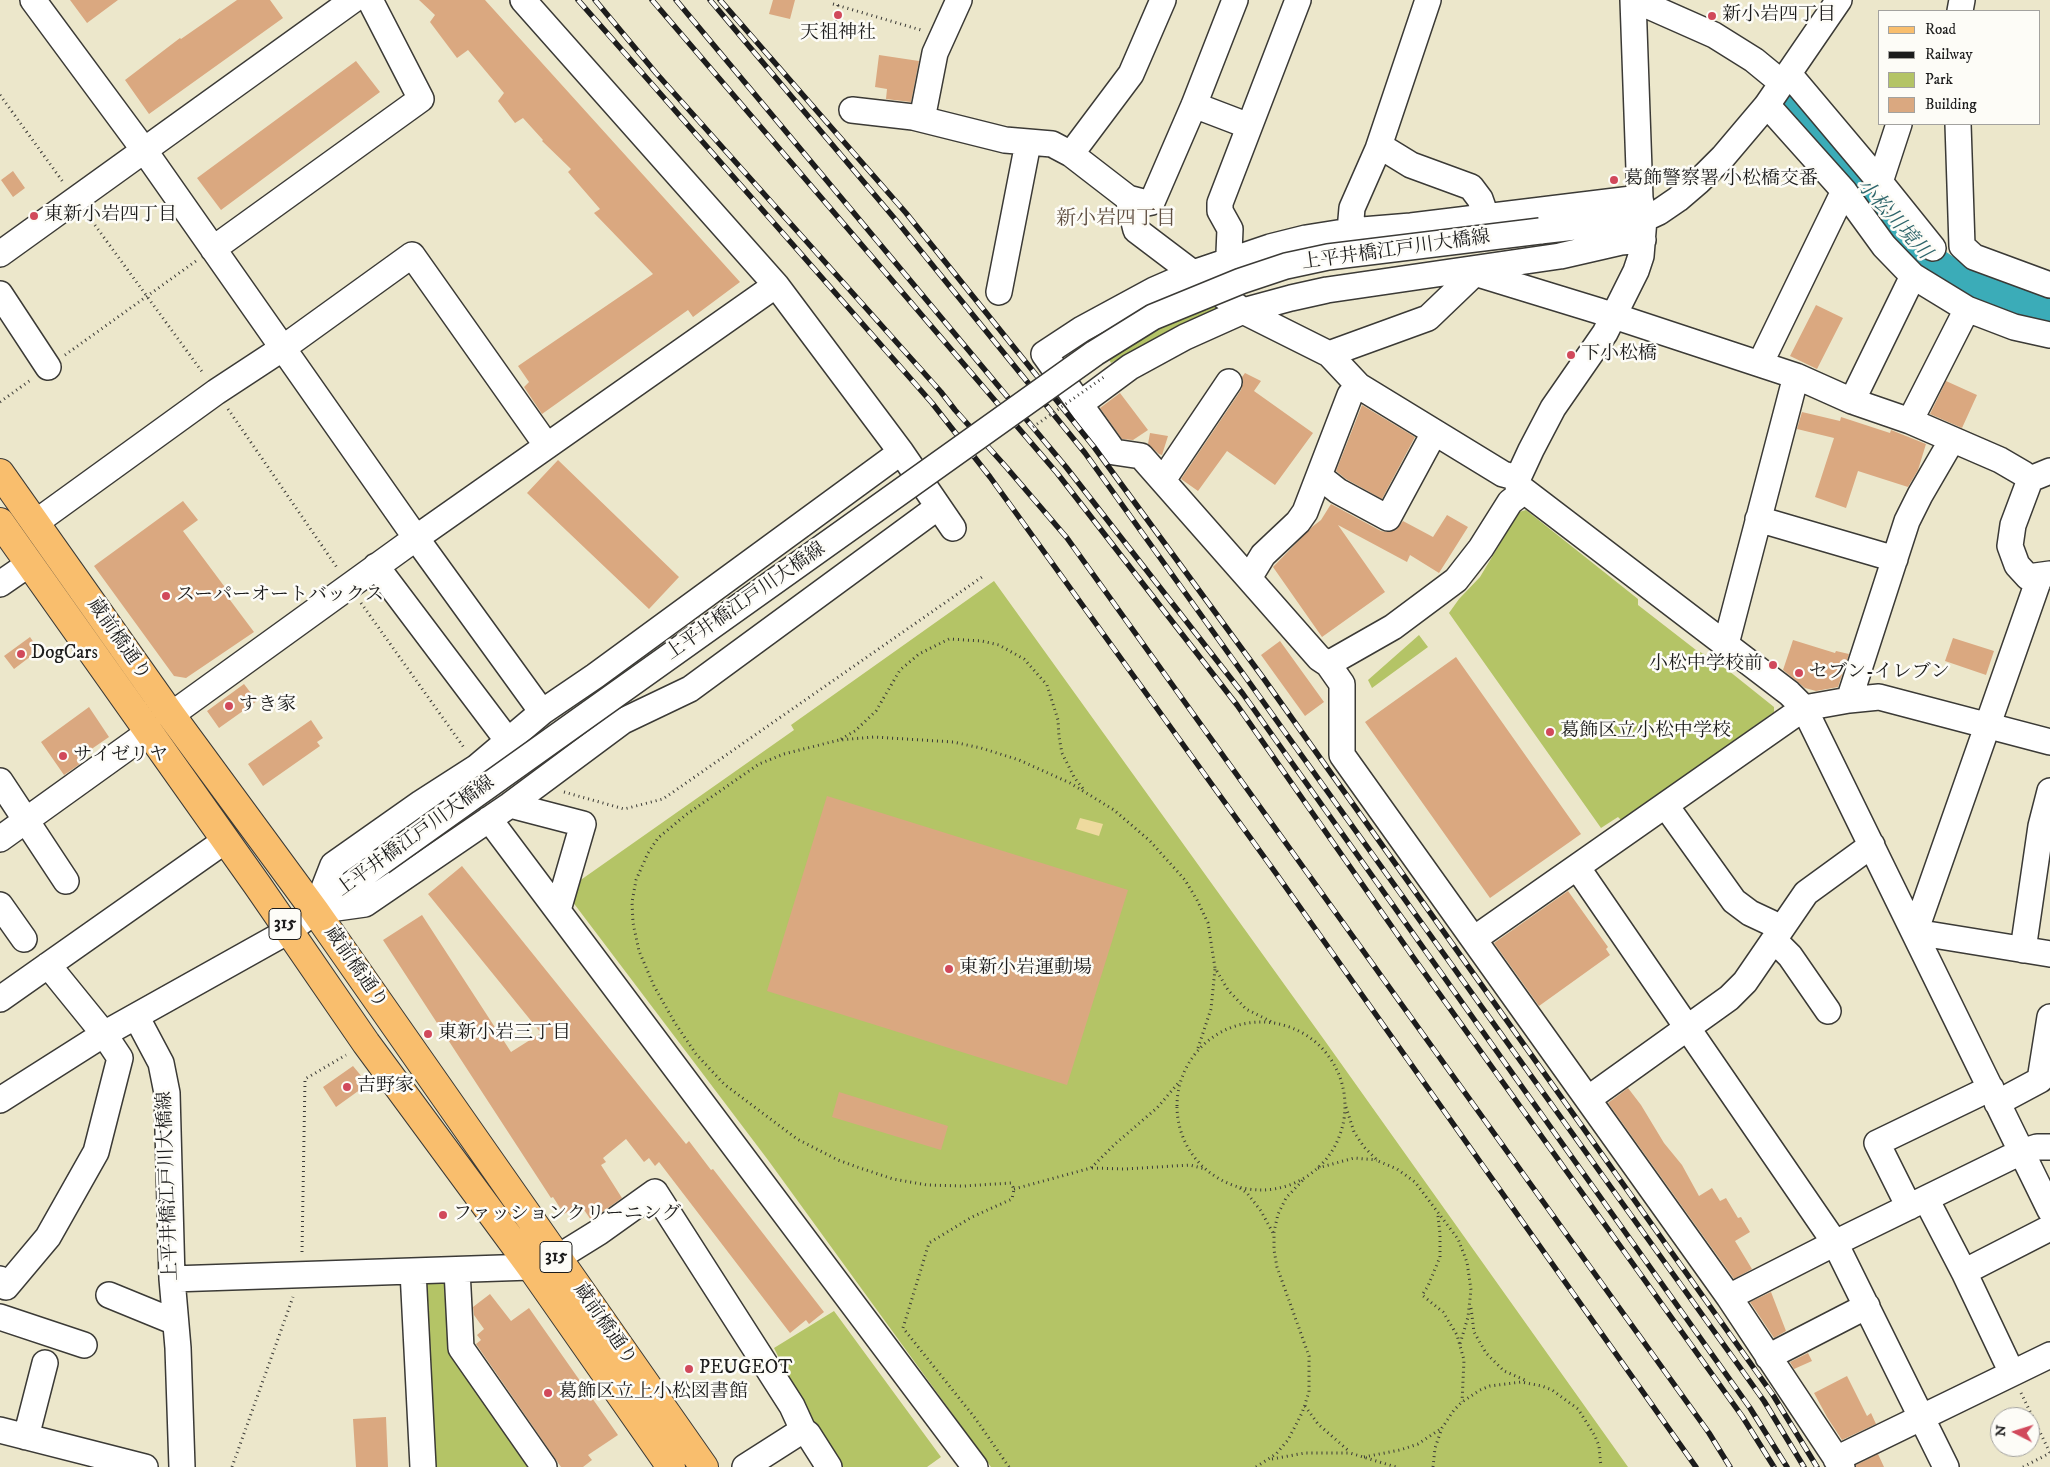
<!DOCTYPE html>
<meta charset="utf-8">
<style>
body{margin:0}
#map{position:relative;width:2050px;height:1467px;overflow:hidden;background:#ece7cb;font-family:"IM FELL DW Pica",serif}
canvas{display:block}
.legend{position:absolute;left:1878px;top:10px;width:162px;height:115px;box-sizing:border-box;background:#fdfcf7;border:1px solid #a3a29f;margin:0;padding:6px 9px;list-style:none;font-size:15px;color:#1c1c1c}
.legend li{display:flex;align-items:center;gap:10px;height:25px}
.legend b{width:25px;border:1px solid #a3a29f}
.north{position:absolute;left:1990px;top:1407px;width:50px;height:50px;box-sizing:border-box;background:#fdfcf7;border:1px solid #a3a29f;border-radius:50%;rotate:275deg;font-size:14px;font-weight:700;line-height:20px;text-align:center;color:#1c1c1c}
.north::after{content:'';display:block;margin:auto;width:18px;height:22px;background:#d1495b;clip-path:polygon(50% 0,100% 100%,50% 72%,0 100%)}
</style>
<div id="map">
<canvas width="2050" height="1467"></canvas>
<ul class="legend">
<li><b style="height:6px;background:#f9be6d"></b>Road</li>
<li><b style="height:6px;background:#1c1c1c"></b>Railway</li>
<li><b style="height:14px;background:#b4c466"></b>Park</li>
<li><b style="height:14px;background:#daa880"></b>Building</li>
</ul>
<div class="north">N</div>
</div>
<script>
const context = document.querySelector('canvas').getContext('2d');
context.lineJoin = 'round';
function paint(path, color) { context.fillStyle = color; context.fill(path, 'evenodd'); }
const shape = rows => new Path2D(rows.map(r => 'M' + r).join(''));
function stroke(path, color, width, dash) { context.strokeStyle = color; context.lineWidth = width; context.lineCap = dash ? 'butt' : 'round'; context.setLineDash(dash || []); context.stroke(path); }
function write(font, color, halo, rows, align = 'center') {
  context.font = font + ' "IM FELL DW Pica","Noto Serif JP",serif'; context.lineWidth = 5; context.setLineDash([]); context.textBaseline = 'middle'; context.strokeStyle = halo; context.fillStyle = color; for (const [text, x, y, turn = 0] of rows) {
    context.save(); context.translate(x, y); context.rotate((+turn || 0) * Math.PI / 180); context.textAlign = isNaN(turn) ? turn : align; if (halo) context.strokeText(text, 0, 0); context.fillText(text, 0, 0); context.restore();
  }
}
const green = shape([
 [1198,279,1236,307,1185,322,1111,363,1096,335],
 [1526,510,1638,599,1638,605,1696,650,1714,659,1774,707,1774,712,1622,821,1618,817,1601,828,1449,613,1459,599,1480,577,1519,512],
 [994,581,1325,1041,1628,1467,991,1467,768,1160,569,897,575,884,794,730,791,725],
 [1419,635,1428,647,1372,688,1368,680],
 [429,1278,442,1278,450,1288,451,1345,550,1467,426,1467,421,1288],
 [834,1311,941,1457,927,1467,838,1467,817,1435,774,1348]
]);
const sand = shape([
 [1080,818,1103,824,1099,836,1076,829]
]);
const river = shape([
 [1791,101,1859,183,1898,233,1919,255,1951,277,2004,300,2050,314]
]);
const building = shape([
 [70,0,118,0,87,23],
 [237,0,270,0,283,18,149,114,125,80,180,38,181,39],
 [419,0,485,0,740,282,693,317,688,310,542,414,524,387,529,382,518,366,653,274,594,213,600,209,568,172,571,169,542,141,543,140,523,118,515,123,498,101,504,93,468,50,457,58,430,22,435,15],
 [773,0,795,0,790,19,769,14],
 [879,55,919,61,911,102,886,99,887,89,875,87],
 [356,61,380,92,221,210,197,178],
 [13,171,25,188,13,197,1,180],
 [1816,305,1843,318,1817,369,1790,356],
 [1245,373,1261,381,1254,391,1313,433,1275,485,1227,451,1198,491,1181,479,1241,390,1243,383,1242,377],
 [1946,381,1977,395,1962,428,1930,414],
 [1120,393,1148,430,1133,440,1122,439,1100,408],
 [1362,405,1415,437,1382,499,1346,479,1336,471],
 [1802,412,1840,421,1841,417,1890,433,1891,430,1926,444,1918,470,1908,487,1858,471,1846,508,1815,497,1834,438,1797,429],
 [1150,433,1168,436,1162,455,1159,454,1148,444],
 [558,460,679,577,649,609,527,493],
 [183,501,198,520,183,531,227,590,224,592,254,632,186,678,174,676,94,566],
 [1331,504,1381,531,1388,532,1396,530,1403,521,1433,537,1447,515,1468,527,1439,573,1410,555,1407,562,1338,525,1385,592,1322,637,1273,567,1312,527,1321,520],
 [30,637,39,650,14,669,4,656],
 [1953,638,1994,651,1986,675,1945,661],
 [1793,640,1835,653,1836,651,1849,654,1838,687,1816,691,1805,688,1783,670],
 [1280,641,1324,702,1305,716,1261,655],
 [1456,657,1581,834,1490,898,1365,722],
 [244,684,257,701,219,728,207,711],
 [89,707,109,737,77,759,80,764,64,775,41,742],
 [311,720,323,738,317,742,320,746,263,786,248,764],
 [827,796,1128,890,1067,1085,767,991],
 [462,866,686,1144,689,1141,711,1170,713,1169,824,1312,809,1324,806,1320,790,1333,659,1162,655,1166,649,1158,644,1162,626,1139,603,1158,606,1162,601,1165,622,1198,591,1220,580,1204,564,1214,553,1197,551,1198,383,940,422,915,511,1052,541,1033,428,894],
 [1568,891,1608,947,1606,949,1610,955,1539,1006,1494,943],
 [353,1066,368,1084,336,1107,323,1087],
 [1628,1088,1641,1105,1664,1143,1682,1165,1699,1196,1712,1188,1720,1201,1726,1198,1738,1218,1741,1217,1750,1232,1735,1241,1752,1269,1734,1279,1608,1103],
 [839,1092,948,1126,941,1150,832,1117],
 [1771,1292,1786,1331,1774,1338,1750,1302],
 [490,1294,511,1321,529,1308,618,1435,588,1455,592,1460,583,1467,561,1467,476,1344,481,1340,477,1335,484,1329,474,1315,473,1307],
 [1808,1353,1812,1361,1794,1369,1790,1362],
 [1847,1376,1867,1416,1871,1413,1876,1424,1842,1440,1827,1417,1814,1393],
 [386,1417,388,1467,356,1467,353,1419],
 [1878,1454,1884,1467,1856,1467,1856,1465]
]);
const path = shape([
 [833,4,921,30],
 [836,21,838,5],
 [0,95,63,182],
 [89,217,203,373],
 [65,355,196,261],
 [0,402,32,379],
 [228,409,338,569],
 [361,603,465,749],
 [841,739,855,731,876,711,900,670,919,654,949,639,982,641,999,645,1024,659,1047,685,1058,720,1059,737,1062,753,1074,777,1084,790],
 [564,792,624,809,663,799,982,577],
 '1177 1106a84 84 0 1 1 168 0a84 84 0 1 1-168 0Z',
 [1198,1048,1211,1009,1215,969],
 [1346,1107,1354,1132,1364,1147,1378,1161,1397,1169,1415,1182,1458,1239,1467,1262,1471,1290,1468,1317,1460,1344],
 [1092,1168,1125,1169,1190,1165,1205,1169],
 [1318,1168,1354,1158,1377,1160],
 [1240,1188,1247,1193,1261,1211,1273,1233],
 [1014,1189,1091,1168,1115,1144,1157,1108,1180,1081],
 [1438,1216,1440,1234,1440,1257,1428,1286,1422,1295,1443,1312,1457,1335,1464,1360,1462,1402],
 [302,1252,305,1079,346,1055],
 [1471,1308,1474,1332,1486,1353,1504,1371,1527,1381],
 [2021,1393,2050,1453],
 [1305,1406,1318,1424,1350,1452],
 [1364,1457,1400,1450,1418,1444,1442,1428],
 [1272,1459,1305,1453,1350,1453,1396,1467],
 [232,1467,293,1297],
 [1009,1467,975,1418,903,1328,929,1243,972,1217,1012,1199,1014,1189,1011,1183,964,1186,927,1185,893,1179,857,1167,838,1160,797,1139,724,1084,696,1054,675,1023,654,986,639,951,633,923,632,902,636,880,648,853,658,838,687,814,759,764,784,754,839,740,874,737,953,742,981,748,1019,760,1070,783,1114,810,1150,841,1185,880,1197,900,1208,923,1215,968,1228,990,1246,1009,1272,1022],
 [1256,1467,1276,1454,1288,1440,1302,1413,1309,1392,1309,1356,1277,1267,1274,1250,1274,1232,1278,1214,1286,1198,1303,1180],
 [1433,1467,1435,1448,1442,1428,1454,1410,1462,1402,1480,1390,1490,1386,1521,1382,1542,1386,1552,1390,1578,1409,1595,1436,1599,1446,1601,1467],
 [2023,1467,2050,1453]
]);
const minor = shape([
 [33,0,144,150,416,538,776,285],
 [523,0,776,285,901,452,953,528],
 [959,0,935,53,924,109,925,120,1005,140,1052,144,1071,154,1128,198,1136,230,1243,311,1329,354,1359,386,1503,474,1518,478],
 [1633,0,1640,198,1644,219,1641,256,1636,271,1605,333,1553,408,1531,450,1518,478,1518,486,1789,693,1804,708,2050,1210],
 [1635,0,1714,35,1754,60,1782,83],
 [1960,11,1962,0],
 [1789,74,1880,182,1933,248],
 [1194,105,1249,126],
 [1767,105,1844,191,1884,246,1913,276,1967,309,2014,327,2050,335],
 [852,110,913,117,925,120],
 [1958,124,1962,246,1974,257,2050,285],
 [1380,146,1411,165,1471,187,1480,199,1486,216],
 [1071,154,1131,74,1163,0],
 [1880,182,1899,124],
 [1128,198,1147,203,1152,202,1194,105,1235,0],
 [1350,231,1352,208,1378,149,1428,0],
 [1540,231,1644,219,1659,212,1678,199,1699,181,1723,157,1767,105,1839,0],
 [213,249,421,99,370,0],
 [0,254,353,0],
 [1232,260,1229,253,1230,229,1220,211,1220,203,1298,0],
 [1463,271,1475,273,1599,311,1796,376,1852,401,1910,421,2000,460,2024,474,2028,480,2028,485,2013,525,2010,546,2017,565,2028,577,2050,574],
 [999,292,1028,143],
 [0,294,48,367],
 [1329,354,1428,318,1475,273],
 [1760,364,1844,191],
 [1852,401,1913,276],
 [1080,404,1130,367,1185,337,1243,311,1291,298,1327,290,1560,256,1621,242,1643,240],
 [1910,421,1967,309],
 [901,452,595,676,542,712,477,767,421,803,333,865,315,911,365,904,510,805,623,721,690,689,938,507],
 [1319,476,1338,491,1388,518,1434,433],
 [1163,480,1229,382],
 [2028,480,2050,471],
 [1523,492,1510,502,1481,548,1456,580,1393,627,1328,664,1342,684,1342,755,1729,1297,1842,1467],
 [1758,519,1895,559],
 [35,523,216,392,283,348,412,255,547,446],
 [376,566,508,741],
 [2040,576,1915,932,2050,954],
 [1249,578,1263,555,1298,522,1305,512,1350,395,1359,386],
 [0,584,29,564],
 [1726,644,1796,376],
 [1328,664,1319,658,1141,456,1114,452,1044,354,1082,329,1154,290,1193,273,1270,247,1306,238,1350,231,1411,226,1640,198],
 [1849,700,1907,521,1920,495,1952,440],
 [171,715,416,538,542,712],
 [0,781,66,881],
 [510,805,583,824,558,910],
 [1666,806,1734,901,1750,913,1782,928],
 [489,819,975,1467],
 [0,839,149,732],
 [1577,867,1835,1243,1729,1297],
 [0,905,24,939],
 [1474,939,1804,708,1849,700,1879,697,2050,742],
 [1774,940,1790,956,1828,1011],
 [2023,950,2041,826,2050,791],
 [0,999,226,840],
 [136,1016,161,1063,167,1093,172,1279,178,1348,182,1467],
 [1588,1099,1729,998,1745,982,1806,893,1872,845],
 [0,1100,104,1034,290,930,381,862],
 [1997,1103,2040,1080,2050,1017],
 [1926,1199,1964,1272,2012,1373],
 [1909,1207,1877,1143,1991,1088],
 [557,1258,599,1232,655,1192,792,1406,803,1430,808,1434,829,1467],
 [457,1270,461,1348,544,1467],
 [413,1271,423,1467],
 [1964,1272,2050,1228],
 [0,1279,6,1287,48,1237,96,1152,120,1058,104,1034,48,965],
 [172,1279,531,1267],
 [109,1295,175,1322],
 [0,1317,84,1345],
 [1768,1357,1867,1306],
 [0,1430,145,1467],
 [26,1437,45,1363],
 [1836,1459,2050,1355],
 [745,1467,803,1430],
 [1946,1467,1835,1243,2021,1152,2037,1147,2050,1147]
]);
const major = shape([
 [0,473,171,715,315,911,704,1467],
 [0,522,258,886,366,1043,531,1267,671,1467]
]);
const rail = shape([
 [578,0,932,403,990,477,1275,872,1696,1467],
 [595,0,656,73,941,392,955,410,1007,468,1067,538,1709,1433,1730,1467],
 [652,0,1057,473,1237,705,1413,957,1742,1416,1774,1467],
 [676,0,1066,467,1243,694,1750,1408,1787,1467],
 [710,0,895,219,1085,453,1764,1401,1804,1467],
 [720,0,906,213,1094,447,1264,679,1773,1395,1817,1467]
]);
const pathBridge = shape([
 [1033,427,1104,377]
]);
const minorBridge = shape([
 [381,862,1095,353,1153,317,1241,281,1286,266,1328,257,1540,231]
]);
const markers = [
 [838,15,5,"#d1495b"],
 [1712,16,5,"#d1495b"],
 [1614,180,5,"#d1495b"],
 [34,216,5,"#d1495b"],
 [1571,355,5,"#d1495b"],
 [166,596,5,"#d1495b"],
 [21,654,5,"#d1495b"],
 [1773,665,5,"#d1495b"],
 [1799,673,5,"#d1495b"],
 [229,706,5,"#d1495b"],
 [1550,732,5,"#d1495b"],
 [63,756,5,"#d1495b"],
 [949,969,5,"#d1495b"],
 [428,1034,5,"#d1495b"],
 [347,1087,5,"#d1495b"],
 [443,1215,5,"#d1495b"],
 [689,1369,5,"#d1495b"],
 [548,1393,5,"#d1495b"]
];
const shields = [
 [285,924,32],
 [556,1257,32]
];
const shieldNames = [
 ["315",285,924],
 ["315",556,1257]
];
const poiNames = [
 ["新小岩四丁目",1722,16],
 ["天祖神社",838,34,"center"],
 ["葛飾警察署 小松橋交番",1624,180],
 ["東新小岩四丁目",44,216],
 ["下小松橋",1581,355],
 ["スーパーオートバックス",176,596],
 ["DogCars",31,654],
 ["小松中学校前",1763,665,"right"],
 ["セブン-イレブン",1809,673],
 ["すき家",239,706],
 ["葛飾区立小松中学校",1560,732],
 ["サイゼリヤ",73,756],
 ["東新小岩運動場",959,969],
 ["東新小岩三丁目",438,1034],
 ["吉野家",357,1087],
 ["ファッションクリーニング",453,1215],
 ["PEUGEOT",699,1369],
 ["葛飾区立上小松図書館",558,1393]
];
const streetNames = [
 ["上平井橋江戸川大橋線",1396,251,-8],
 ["上平井橋江戸川大橋線",746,602,-35],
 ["蔵前橋通り",118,640,55],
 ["上平井橋江戸川大橋線",416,837,-36],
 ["蔵前橋通り",355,968,55],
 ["上平井橋江戸川大橋線",169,1186,-92],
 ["蔵前橋通り",604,1325,55]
];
const neighbourhoodNames = [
 ["新小岩四丁目",1116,220]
];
const waterNames = [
 ["小松川境川",1893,220,48]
];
paint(green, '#b4c466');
paint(sand, '#eeda9e');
stroke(river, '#3bacb8', 36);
paint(building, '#daa880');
stroke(minor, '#3b3a36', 28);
stroke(major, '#3b3a36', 30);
stroke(path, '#3b3a36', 3, [1, 4]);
stroke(minor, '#fff', 25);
stroke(major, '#f9be6d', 28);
stroke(rail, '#1c1c1c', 5.5);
stroke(rail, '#fdfcf7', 4, [11]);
stroke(minorBridge, '#3b3a36', 28, []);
stroke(pathBridge, '#3b3a36', 3, [1, 4]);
stroke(minorBridge, '#fff', 25);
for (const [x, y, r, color] of markers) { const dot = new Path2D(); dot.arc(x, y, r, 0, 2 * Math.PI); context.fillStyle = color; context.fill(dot); stroke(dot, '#fdfcf7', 2); }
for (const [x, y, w] of shields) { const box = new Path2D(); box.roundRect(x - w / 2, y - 15.5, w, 31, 4); context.fillStyle = '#fdfcf7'; context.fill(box); stroke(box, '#1c1c1c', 1); }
write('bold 18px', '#1c1c1c', null, shieldNames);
write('19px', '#1c1c1c', '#fdfcf7', poiNames, 'left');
write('19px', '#1c1c1c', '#fdfcf7', streetNames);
write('20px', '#5e4d3f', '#fdfcf7', neighbourhoodNames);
write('italic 20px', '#2c646a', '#fdfcf7', waterNames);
</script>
